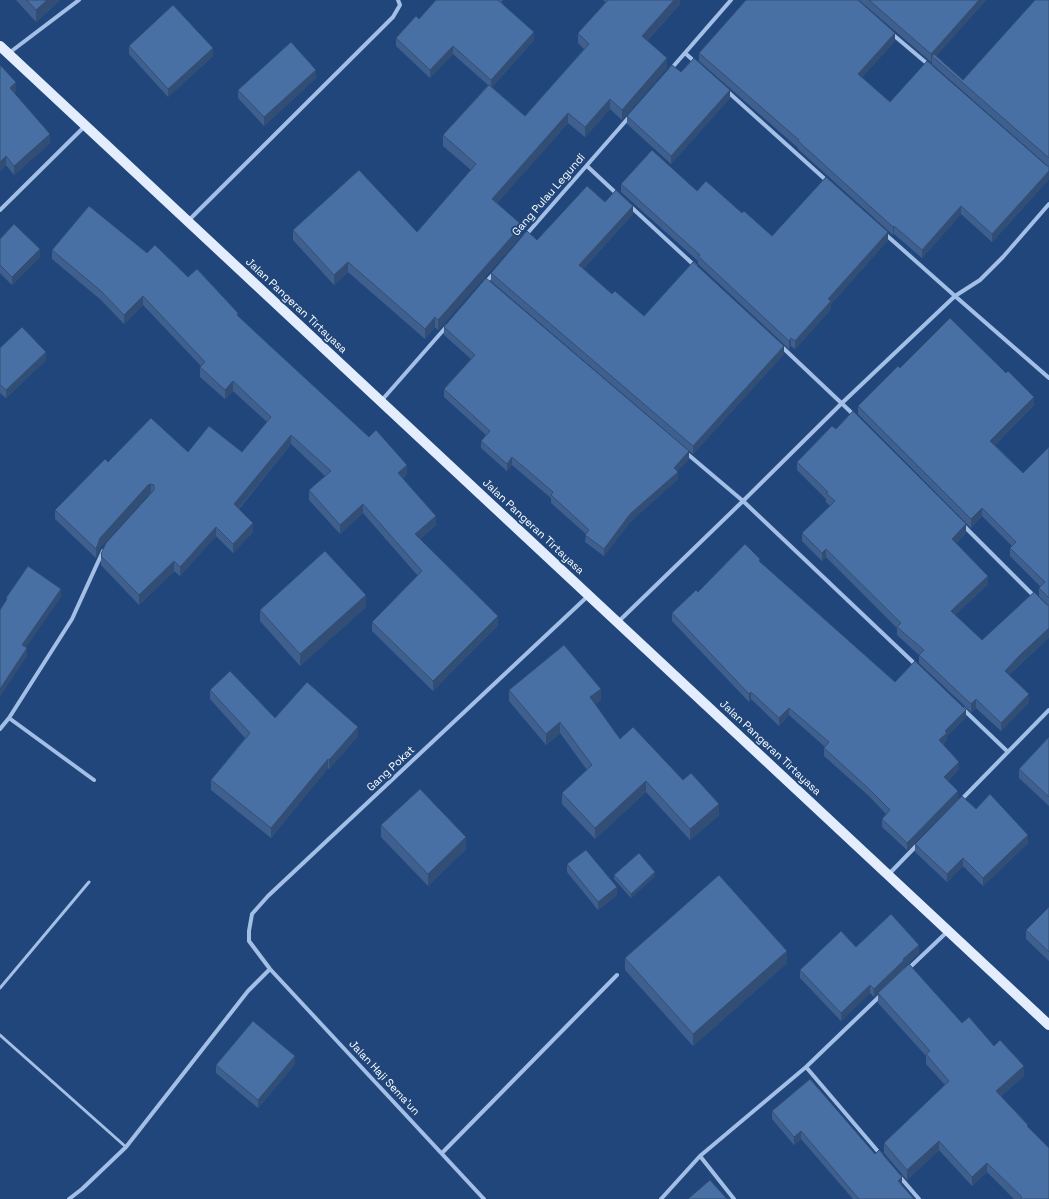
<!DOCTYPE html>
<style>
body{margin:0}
canvas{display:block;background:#20467b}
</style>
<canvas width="1049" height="1199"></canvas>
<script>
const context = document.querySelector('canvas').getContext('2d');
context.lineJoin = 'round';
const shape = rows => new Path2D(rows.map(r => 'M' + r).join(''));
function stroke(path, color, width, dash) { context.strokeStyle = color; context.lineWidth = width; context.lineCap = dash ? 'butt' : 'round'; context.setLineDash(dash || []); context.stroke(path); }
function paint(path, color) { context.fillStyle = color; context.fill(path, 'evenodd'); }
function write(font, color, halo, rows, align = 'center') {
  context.font = font + ' "Space Grotesk",sans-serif'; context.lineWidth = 4; context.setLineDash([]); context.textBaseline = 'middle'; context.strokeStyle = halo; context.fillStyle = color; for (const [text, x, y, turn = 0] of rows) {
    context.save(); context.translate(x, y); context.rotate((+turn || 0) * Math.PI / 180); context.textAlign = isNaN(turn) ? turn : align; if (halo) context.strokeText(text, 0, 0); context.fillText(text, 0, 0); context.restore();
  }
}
const service = shape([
 [0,988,89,882],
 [0,1035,126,1147]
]);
const minor = shape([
 [891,33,930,66],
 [9,53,79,0],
 [685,53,695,62],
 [671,69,731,0],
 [727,91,827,181],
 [587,166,617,194],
 [630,206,695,266],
 [0,210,85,126],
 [188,221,393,17,400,5,398,0],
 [884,233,955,296,1049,378],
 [525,236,630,116],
 [485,283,495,272],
 [781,346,854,415],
 [382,400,447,326],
 [684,451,743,501,916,665],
 [963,525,1035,597],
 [618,622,743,501,842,403,955,296,980,280,1003,257,1049,204],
 [963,709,1008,752],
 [9,718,94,780],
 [0,729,9,718,72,619,103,551],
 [960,801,1049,710],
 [889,874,919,843],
 [907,970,948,931],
 [806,1067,881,1155],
 [442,1153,617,975],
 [700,1156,734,1199],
 [900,1177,919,1199],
 [69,1199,82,1189,126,1147,248,991,270,969],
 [484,1199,270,969,249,941,249,931,252,914,268,896,588,596],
 [661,1199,700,1156,806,1067,882,994]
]);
const primary = shape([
 [0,46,1049,1025]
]);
const wall = shape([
 [16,0,60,0,36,22],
 [436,0,503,0,501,2,534,40,492,87,525,116,584,49,578,43,578,33,606,2,603,0,680,0,680,4,647,41,667,68,622,120,610,109,585,137,568,123,497,203,522,235,438,330,435,327,425,339,348,272,334,285,293,240,293,230,417,232,471,170,443,146,443,135,488,85,453,54,430,78,396,46,396,38,419,19],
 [859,0,986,0,936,56,963,80,1049,0,1049,179,992,242,961,214,922,258,894,234,893,235,798,149,798,148,699,61,699,53,895,41,862,77,890,102,1047,166,1048,166,932,64,932,61,931,62],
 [129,46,213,56,168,97,129,54],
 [0,65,16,91,14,93,50,143,14,175,6,165,0,171],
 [681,72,730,98,671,164,627,124,627,116],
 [316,78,264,126,238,98,238,90],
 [621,184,697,191,742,213,772,236,888,240,831,304,831,309,795,349,791,346,789,349,698,264,698,261,621,192],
 [605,202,633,214,583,269,612,294,644,316,784,354,693,454,491,281,491,273,537,240],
 [0,239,40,257,12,285,0,273],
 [52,250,147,253,188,277,238,316,407,474,403,478,436,525,420,539,498,625,433,691,372,631,372,622,418,576,363,513,340,534,309,500,309,490,325,476,291,444,239,509,253,532,233,553,216,536,180,576,174,571,139,605,101,565,101,554,150,494,148,495,100,548,96,558,55,519,55,510,108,462,188,452,242,452,267,422,233,391,225,399,200,377,200,367,201,366,143,305,124,324,101,300,52,259],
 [444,327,689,459,677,471,678,479,630,522,604,556,585,542,586,534,551,503,551,498,512,465,507,471,481,448,481,441,486,435,444,397,444,389,471,359,444,335],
 [0,348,46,360,6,398,0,393],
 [900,368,1034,405,995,445,1023,473,1049,447,1049,637,1009,675,1029,702,1001,731,976,708,971,712,919,663,919,655,897,635,897,628,826,557,822,561,802,541,802,533,830,506,826,502,826,499,797,470,797,462,836,429,966,533,956,543,988,584,955,615,982,640,1047,605,1048,605,1039,596,1039,588,1040,586,1010,556,1010,548,1012,546,982,516,971,528,858,414,858,406],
 [760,562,895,682,966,717,947,736,947,740,943,744,959,769,948,781,958,799,907,850,882,827,882,819,886,814,869,796,824,756,824,748,825,747,789,715,779,726,751,699,749,702,672,621,672,613,698,592],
 [366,607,300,666,260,621,260,610],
 [210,690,275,718,358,736,329,769,328,768,271,838,211,790,211,780,245,738,210,699],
 [509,690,601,700,595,704,620,739,683,780,719,815,690,840,646,792,595,839,562,804,562,793,587,770,560,733,546,745,509,701],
 [1049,737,1049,806,1019,778,1019,769],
 [976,809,1028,843,983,886,963,866,947,882,915,852,915,844],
 [381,825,466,849,428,886,381,837],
 [567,864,617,895,598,910,567,872],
 [614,875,655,876,631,898,614,879],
 [1049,907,1049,961,1026,939,1026,930],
 [856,947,919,953,904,967,904,968,962,1023,994,1046,1024,1076,1001,1096,1028,1128,1049,1199,1014,1199,987,1172,972,1186,939,1150,907,1180,884,1153,884,1143,945,1085,926,1064,926,1056,878,1003,878,993,874,997,870,993,841,1021,800,978,800,970],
 [625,958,787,963,693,1046,625,970],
 [295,1064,258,1108,216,1073,216,1065],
 [772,1111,875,1154,902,1185,902,1186,914,1199,853,1199,801,1139,794,1145,772,1119]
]);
const shadedWall = shape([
 [47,0,60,0,36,22,36,10],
 [674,0,680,0,680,4,642,46,642,36],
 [979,0,986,0,935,58,932,56,932,61,931,62,931,54],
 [534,32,534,40,491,88,491,80],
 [895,33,895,41,858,82,858,74],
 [453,46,453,54,430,78,430,70],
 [213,48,213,56,168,97,168,89],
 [667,58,667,68,622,120,622,110],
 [316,70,316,78,264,126,264,117],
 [16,82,16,91,10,97,10,88],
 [730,90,730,98,671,164,671,156],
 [610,99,610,109,585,137,585,127],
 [568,113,568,123,492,209,492,199],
 [50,134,50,143,14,175,14,166],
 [6,156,6,165,0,171,0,162],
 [1049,171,1049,179,992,242,992,234],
 [633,206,633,214,579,273,579,265],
 [961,206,961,214,922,258,922,250],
 [522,225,522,235,438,330,438,320],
 [894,226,894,234,893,235,893,227],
 [888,232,888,240,831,304,831,309,795,349,795,341,828,299],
 [40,249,40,257,12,285,12,277],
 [348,262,348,272,334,285,334,275],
 [143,296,143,305,124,324,124,315],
 [435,317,435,327,425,339,425,329],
 [791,338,791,346,789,349,789,341],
 [784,346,784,354,693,454,693,446],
 [46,352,46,360,6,398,6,390],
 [233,381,233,391,225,399,225,390],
 [1034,397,1034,405,990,450,990,441],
 [291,435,291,444,234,514,234,504],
 [689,451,689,459,674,475,678,472,678,479,630,522,604,556,604,549,630,514],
 [512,457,512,465,507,471,507,464],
 [407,465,407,474,398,482,398,473],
 [151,484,151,494,148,495,100,548,96,558,96,549,100,538,148,485],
 [363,504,363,513,340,534,340,525],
 [982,508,982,516,971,528,971,519],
 [436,516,436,525,415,543,415,534],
 [253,523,253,532,233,553,233,544],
 [966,524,966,533,952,547,952,539],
 [216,527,216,536,180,576,180,567],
 [826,549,826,557,822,561,822,553],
 [174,561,174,571,139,605,139,595],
 [988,576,988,584,951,619,951,611],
 [61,589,61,597,22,653,22,645],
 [366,595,366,607,300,666,300,654],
 [498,616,498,625,433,691,433,681],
 [1049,628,1049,637,1020,664,1005,679,1005,671,1020,655],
 [27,648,27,656,0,697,0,689],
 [601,689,601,700,590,708,590,697],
 [751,692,751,699,749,702,749,694],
 [1029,694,1029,702,1001,731,1001,723],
 [976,699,976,708,971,712,971,704],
 [789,708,789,715,779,726,779,718],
 [966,710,966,717,947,736,947,740,939,748,939,740,945,731],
 [560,722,560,733,546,745,546,734],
 [358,727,358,736,329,769,329,760],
 [328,759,328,768,271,838,271,828],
 [959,762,959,769,944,785,944,777],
 [646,781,646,792,595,839,595,828],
 [958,791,958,799,907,850,907,843],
 [719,804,719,815,690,840,690,829],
 [1028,835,1028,843,983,886,983,878],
 [466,837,466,849,428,886,428,874],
 [963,858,963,866,947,882,947,874],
 [655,872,655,876,631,898,631,894],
 [617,887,617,895,598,910,598,902],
 [919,945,919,953,904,967,904,968,874,997,874,989,903,959],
 [787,951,787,963,693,1046,693,1034],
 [870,985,870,993,841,1021,841,1013],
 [295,1056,295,1064,258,1108,258,1100],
 [1024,1066,1024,1076,996,1100,996,1091],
 [801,1131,801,1139,794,1145,794,1137],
 [939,1141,939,1150,907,1180,907,1170],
 [987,1163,987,1172,972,1186,972,1177],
 [902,1177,902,1185,898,1189,898,1181]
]);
const building = shape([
 [27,0,47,0,36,10,27,0],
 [436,0,498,0,534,32,491,80,453,46,430,70,396,38,416,16,419,19,436,0],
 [608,0,674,0,642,36,667,58,622,110,610,99,585,127,568,113,492,199,522,225,438,320,435,317,425,329,348,262,334,275,293,230,359,170,417,232,476,164,443,135,489,85,525,116,589,44,578,33,608,0],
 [746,0,858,0,895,33,858,74,890,102,927,61,1047,166,1049,166,1049,171,992,234,961,206,922,250,894,226,893,227,798,141,799,140,699,53,746,0],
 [869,0,979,0,931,54,869,0],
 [1035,0,1049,0,1049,158,932,56,934,54,963,80,1035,0],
 [173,5,213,48,168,89,129,46,173,5],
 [291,42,316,70,264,117,238,90,291,42],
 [694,58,730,90,671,156,627,116,672,65,681,72,694,58],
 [0,65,16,82,10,88,50,134,14,166,6,156,0,162,0,65],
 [652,150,697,191,706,181,742,213,744,211,772,236,826,177,888,232,828,299,831,301,795,341,791,338,789,341,698,256,700,255,621,184,652,150],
 [587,186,605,202,616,190,633,206,579,265,612,294,615,291,644,316,693,262,784,346,693,446,491,273,527,231,537,240,587,186],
 [89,206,147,253,155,245,188,277,197,269,238,313,237,315,268,344,369,437,376,430,407,465,398,473,436,516,415,534,498,616,433,681,372,622,422,571,363,504,340,525,309,490,331,471,291,435,234,504,253,523,233,544,216,527,180,567,174,561,139,595,101,556,102,555,101,554,106,543,154,490,154,485,151,484,148,485,100,538,96,549,55,510,105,459,108,462,151,418,188,452,209,426,242,452,271,417,233,381,225,390,200,367,205,362,143,296,124,315,101,291,52,250,89,206],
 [14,224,40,249,12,277,0,265,0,239,14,224],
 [486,278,689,451,674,468,678,472,630,514,604,549,585,535,589,530,551,495,553,492,512,457,507,464,481,441,490,431,444,389,475,355,444,327,486,278],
 [950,318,1006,373,1008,371,1034,397,990,441,1023,473,1049,447,1049,598,1039,588,1045,582,1010,548,1016,542,982,508,971,519,858,406,898,366,900,368,950,318],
 [22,327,46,352,6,390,0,385,0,348,22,327],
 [853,411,966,524,952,539,988,576,951,611,982,640,1034,592,1047,605,1049,605,1049,628,1020,655,1005,671,1029,694,1001,723,976,699,971,704,919,655,924,650,897,627,901,623,826,549,822,553,802,533,835,501,826,493,828,492,797,462,832,426,836,429,853,411],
 [745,544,760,559,759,561,895,682,915,661,966,710,945,731,947,733,939,740,959,762,944,777,958,791,907,843,882,819,890,810,869,789,824,748,829,742,789,708,779,718,751,692,749,694,672,613,696,590,698,592,745,544],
 [325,551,366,595,300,654,260,610,325,551],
 [28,566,61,589,22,645,27,648,0,689,0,610,7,599,6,598,28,566],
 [564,645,601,689,590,697,620,739,633,727,683,780,691,773,719,804,690,829,646,781,595,828,562,793,592,765,560,722,546,734,509,690,564,645],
 [230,671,275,718,307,682,358,727,329,760,328,759,271,828,211,780,250,733,210,690,230,671],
 [1049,737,1049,797,1019,769,1049,737],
 [420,789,466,837,428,874,381,825,420,789],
 [990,794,1028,835,983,878,963,858,947,874,915,844,962,796,976,809,990,794],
 [586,850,617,887,598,902,567,864,586,850],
 [639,853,655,872,631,894,614,875,639,853],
 [719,875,787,951,693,1034,625,958,719,875],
 [1049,907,1049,952,1026,930,1049,907],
 [891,914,919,945,903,959,904,960,874,989,870,985,841,1013,800,970,841,931,856,947,891,914],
 [909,964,962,1023,969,1017,994,1046,1000,1040,1024,1066,996,1091,1028,1125,1027,1126,1049,1148,1049,1199,1020,1199,1022,1197,987,1163,972,1177,939,1141,907,1170,884,1143,949,1081,926,1054,930,1051,878,993,909,964],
 [253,1021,295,1056,258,1100,216,1065,253,1021],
 [810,1079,875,1154,879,1150,902,1177,898,1181,914,1199,859,1199,801,1131,794,1137,772,1111,810,1079],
 [710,1180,727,1199,688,1199,710,1180]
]);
const streetNames = [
 ["Gang Pulau Legundi",549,195,-49],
 ["Jalan Pangeran Tirtayasa",296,306,43],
 ["Jalan Pangeran Tirtayasa",533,527,43],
 ["Jalan Pangeran Tirtayasa",770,748,43],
 ["Gang Pokat",391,769,-43],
 ["Jalan Haji Sema'un",384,1078,47]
];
stroke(service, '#a3bfe6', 3);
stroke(minor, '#a3bfe6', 4);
stroke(primary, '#e4edfd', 10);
paint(wall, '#3f608e');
paint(shadedWall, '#334e74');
paint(building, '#4970a5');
stroke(building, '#334e74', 1);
write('11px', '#fff', '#20467b', streetNames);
</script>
